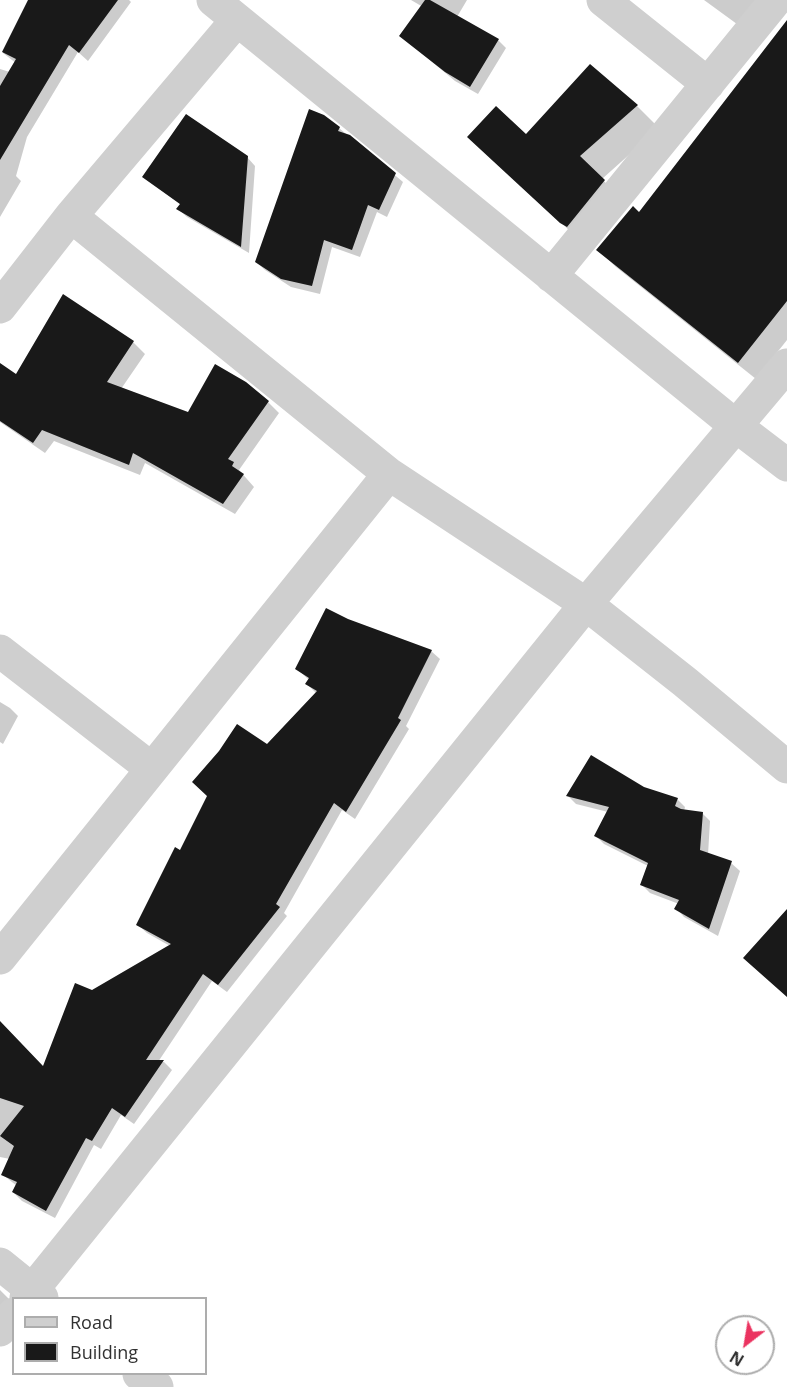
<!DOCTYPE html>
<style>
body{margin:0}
#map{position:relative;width:787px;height:1387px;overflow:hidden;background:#fff;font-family:"Open Sans",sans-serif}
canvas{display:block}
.legend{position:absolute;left:12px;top:1297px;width:195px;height:78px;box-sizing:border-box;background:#fff;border:2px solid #adadad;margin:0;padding:8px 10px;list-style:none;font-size:18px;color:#323232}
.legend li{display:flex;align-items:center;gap:12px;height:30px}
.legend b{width:30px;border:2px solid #adadad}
.north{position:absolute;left:715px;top:1315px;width:60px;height:60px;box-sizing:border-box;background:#fff;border:2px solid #adadad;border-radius:50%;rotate:211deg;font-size:16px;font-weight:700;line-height:24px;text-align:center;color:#323232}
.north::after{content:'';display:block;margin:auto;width:21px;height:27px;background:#eb3360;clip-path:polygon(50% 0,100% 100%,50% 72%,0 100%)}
</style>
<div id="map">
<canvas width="787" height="1387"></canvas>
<ul class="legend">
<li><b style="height:8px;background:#cfcfcf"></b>Road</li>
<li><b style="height:16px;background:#191919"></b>Building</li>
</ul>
<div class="north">N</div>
</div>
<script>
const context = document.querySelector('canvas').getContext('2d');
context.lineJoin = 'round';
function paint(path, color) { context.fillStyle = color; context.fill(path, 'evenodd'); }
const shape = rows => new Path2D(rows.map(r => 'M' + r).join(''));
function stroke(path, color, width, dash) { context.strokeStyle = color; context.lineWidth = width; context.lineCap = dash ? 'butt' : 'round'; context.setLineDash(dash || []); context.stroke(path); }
const shadow = shape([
 [37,0,129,0,131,2,88,61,78,52,27,137,16,176,21,181,0,217,0,69,39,81,3,53,15,29],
 [411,0,467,0,457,17,498,40,506,48,478,94,455,81,401,36,423,7],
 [704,0,786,0,752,35],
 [787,23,787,340,756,379,616,267,598,250,639,214],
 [637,106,659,128,602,179,626,204,585,245,469,137,526,136],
 [339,128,403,182,387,217,377,212,360,257,332,247,320,294,291,287,265,270,256,262],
 [247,157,255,166,249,253,187,217,178,209,181,205,144,177],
 [64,296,133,342,145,354,121,389,188,414,268,402,279,413,239,470,254,487,235,514,145,463,140,475,54,441,45,453,0,422,0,405],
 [348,620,431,651,440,659,406,726,409,729,355,819,342,810,284,913,287,916,227,992,212,981,158,1062,164,1062,172,1070,134,1124,121,1115,101,1149,94,1145,55,1218,22,1201,13,1192,17,1186,2,1174,10,1159,0,1157,0,1033,44,1069,92,992,170,946,147,933,138,925,181,852,267,746,316,693,307,684,309,680,297,669],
 [0,702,10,708,18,716,3,744,0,742],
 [644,788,677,799,685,807,684,811,702,813,710,821,708,855,731,863,740,871,718,936,684,917,676,908,679,904,650,893,642,885,648,866,604,844,596,836,608,812,576,804,568,796],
 [0,1290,9,1299,0,1319]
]);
const building = shape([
 [28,0,118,0,79,53,69,45,0,160,0,86,16,59,2,52],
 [425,0,430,0,499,39,470,87,445,72,399,36],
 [787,20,787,301,738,363,596,250,633,206,639,212],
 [590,64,638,105,580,156,605,180,567,227,560,223,467,137,496,106,526,134],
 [309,109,324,115,340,127,338,131,350,135,396,173,379,210,368,205,352,250,324,240,312,286,281,279,255,262],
 [186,114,248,156,241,247,176,209,180,204,142,177],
 [63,294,134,341,107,382,188,412,215,364,246,382,269,401,228,459,234,462,232,466,244,474,223,504,133,453,129,465,42,430,33,443,0,421,0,363,16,374],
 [326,608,348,619,432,650,398,718,401,720,346,812,334,803,276,904,280,907,218,985,203,974,146,1060,164,1060,125,1117,112,1108,92,1141,86,1138,46,1211,12,1192,17,1182,1,1175,14,1146,0,1136,24,1106,0,1098,0,1021,43,1066,75,983,92,990,171,944,136,925,175,847,180,850,207,796,192,782,219,751,237,724,267,744,317,691,305,684,309,678,295,669],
 [591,755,644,787,678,798,675,806,681,809,703,812,700,850,732,861,709,929,674,909,679,900,640,885,648,863,594,836,609,807,566,796],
 [787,909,787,997,743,958]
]);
const street = shape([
 [213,0,736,426,787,465],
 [603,0,708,84],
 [71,216,389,474,586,604,685,682,787,767],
 [551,276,776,0],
 [0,307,71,216,237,20],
 [0,651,152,769],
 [0,958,389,474],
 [0,1264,42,1298],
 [26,1298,586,604,787,365],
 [0,1330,14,1314],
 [139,1374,157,1387]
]);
paint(shadow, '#0003');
paint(building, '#191919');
stroke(street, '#cfcfcf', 33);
</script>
